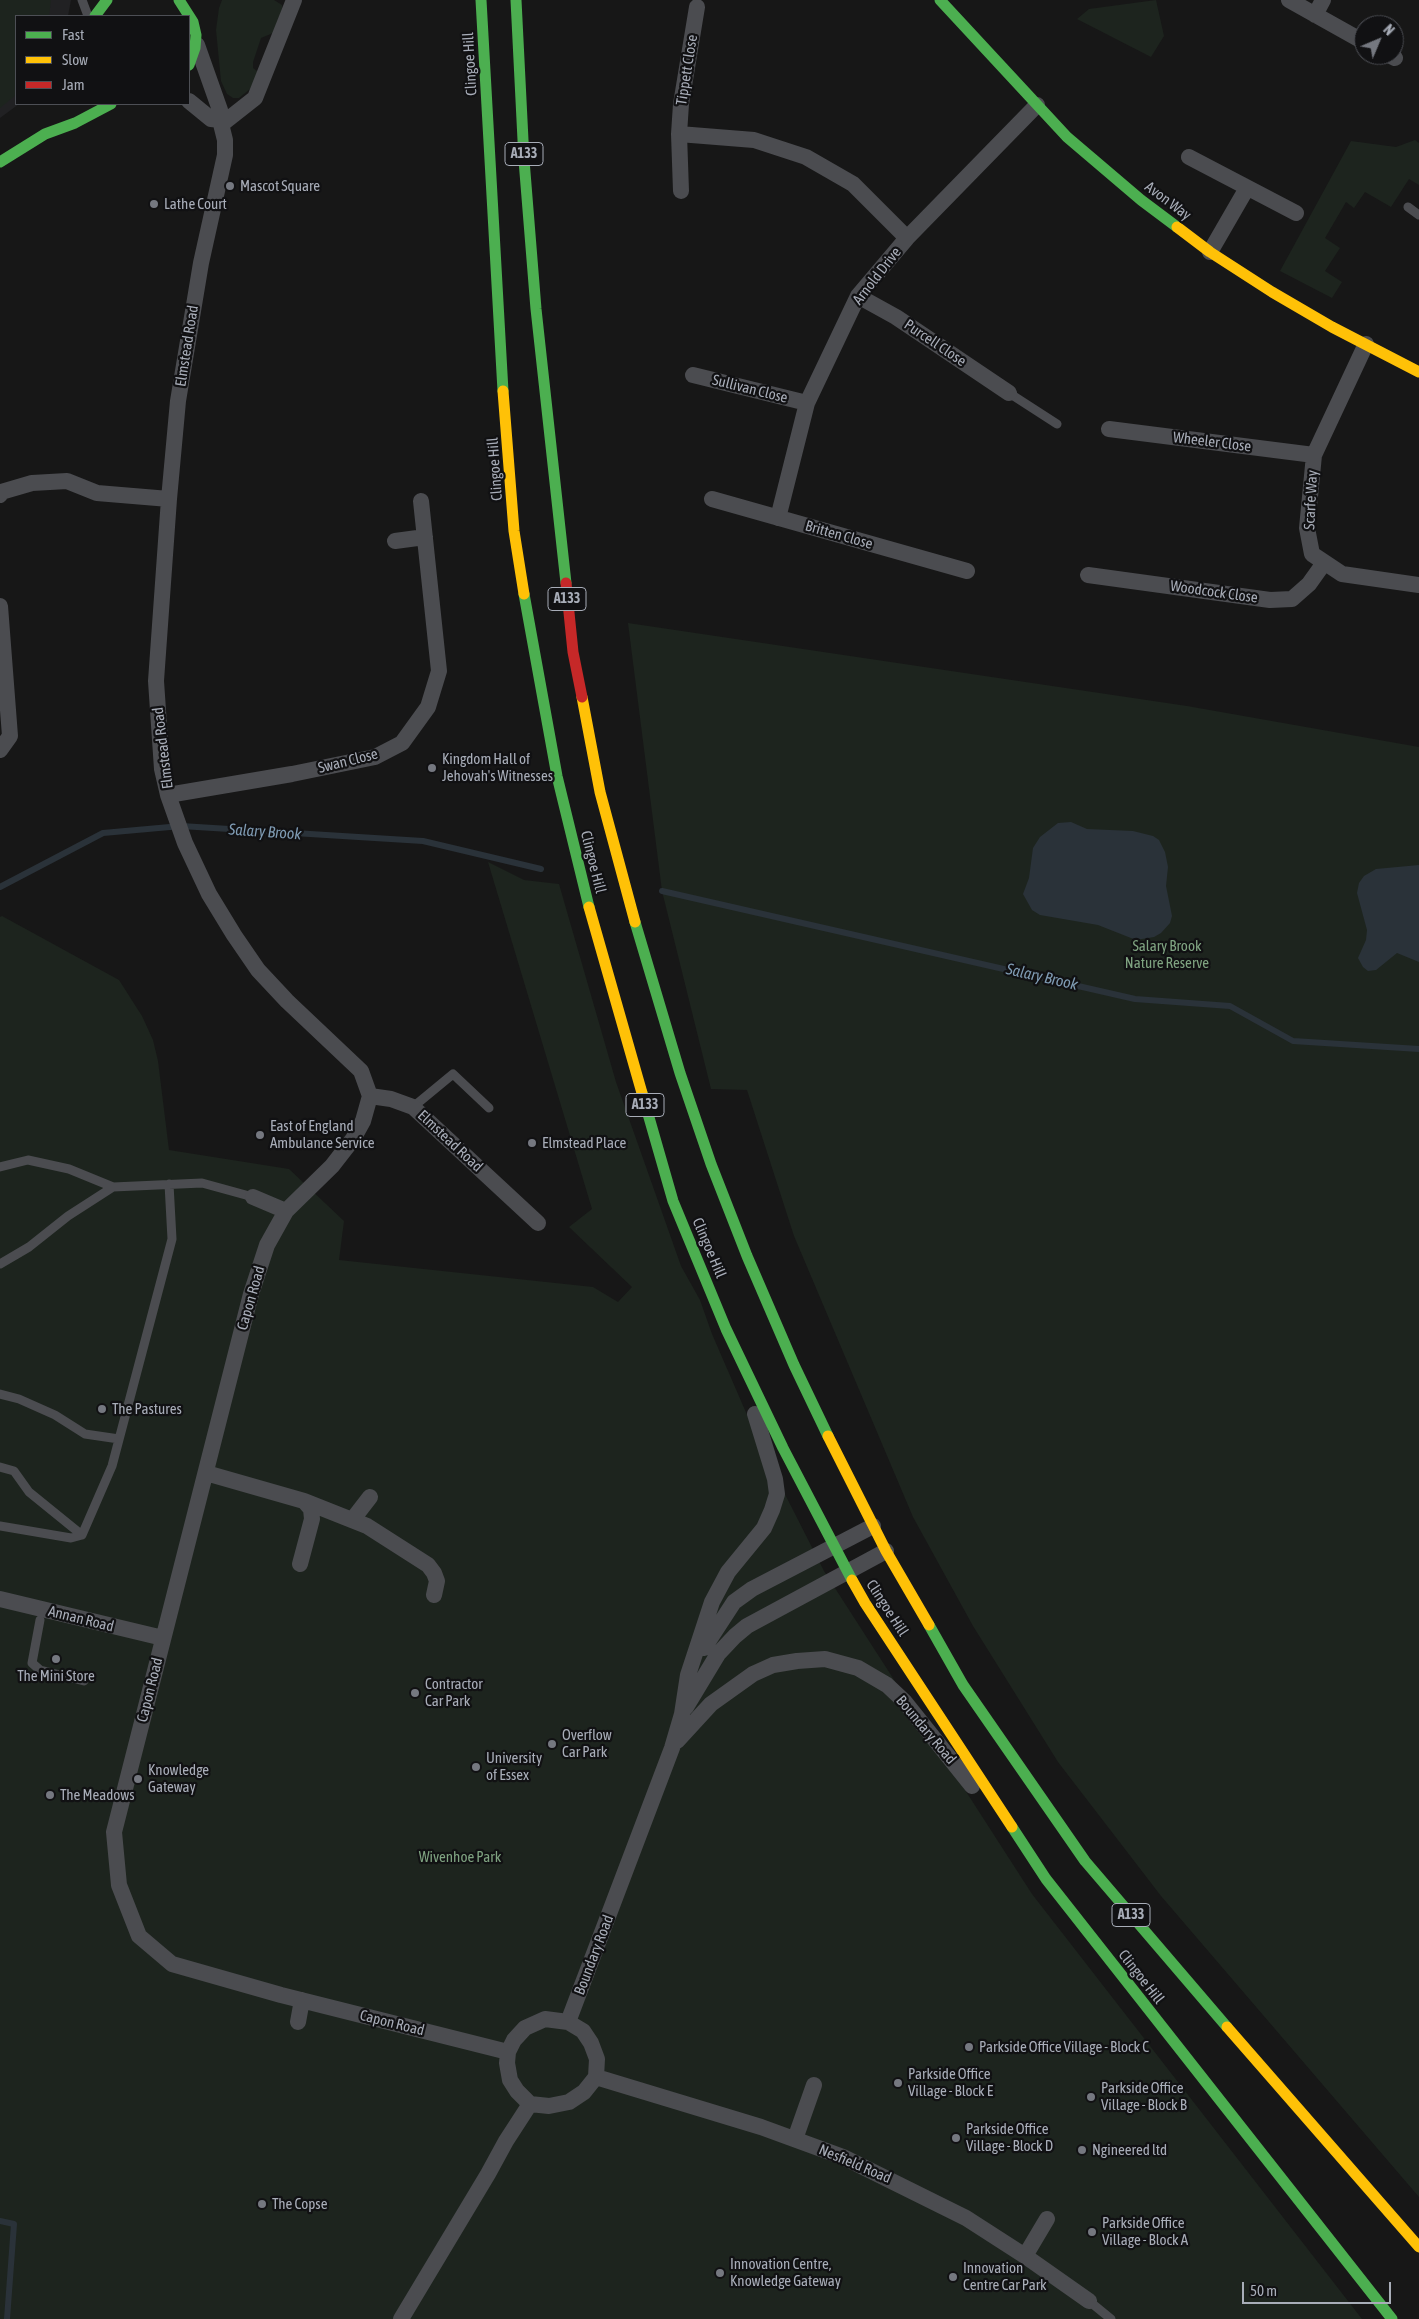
<!DOCTYPE html>
<style>
body{margin:0}
#map{position:relative;width:1419px;height:2319px;overflow:hidden;background:#171717;font-family:"Asap Condensed",sans-serif}
canvas{display:block}
.legend{position:absolute;left:15px;top:15px;width:175px;height:90px;box-sizing:border-box;background:#111113;border:1px solid #4d4f55;margin:0;padding:6px 9px;list-style:none;font-size:15px;color:#a8adb8}
.legend li{display:flex;align-items:center;gap:10px;height:25px}
.legend b{width:25px;border:1px solid #4d4f55}
.north{position:absolute;left:1354px;top:15px;width:50px;height:50px;box-sizing:border-box;background:#111113;border:1px solid #4d4f55;border-radius:50%;rotate:45deg;font-size:14px;font-weight:700;line-height:20px;text-align:center;color:#a8adb8}
.north::after{content:'';display:block;margin:auto;width:18px;height:22px;background:#757880;clip-path:polygon(50% 0,100% 100%,50% 72%,0 100%)}
.scale{position:absolute;left:1242px;top:2282px;width:149px;height:22px;box-sizing:border-box;border:2px solid #a8adb8;border-top:0;padding-left:6px;font-size:15px;line-height:18px;white-space:nowrap;color:#a8adb8;-webkit-text-stroke:4px #111113;paint-order:stroke}
</style>
<div id="map">
<canvas width="1419" height="2319"></canvas>
<ul class="legend">
<li><b style="height:6px;background:#4caf50"></b>Fast</li>
<li><b style="height:6px;background:#ffc107"></b>Slow</li>
<li><b style="height:6px;background:#c62828"></b>Jam</li>
</ul>
<div class="north">N</div>
<div class="scale">50 m</div>
</div>
<script>
const context = document.querySelector('canvas').getContext('2d');
context.lineJoin = 'round';
function paint(path, color) { context.fillStyle = color; context.fill(path, 'evenodd'); }
const shape = rows => new Path2D(rows.map(r => 'M' + r).join(''));
function stroke(path, color, width, dash) { context.strokeStyle = color; context.lineWidth = width; context.lineCap = dash ? 'butt' : 'round'; context.setLineDash(dash || []); context.stroke(path); }
function write(font, color, halo, rows, align = 'center') {
  context.font = font + ' "Asap Condensed",sans-serif'; context.lineWidth = 4.5; context.setLineDash([]); context.textBaseline = 'middle'; context.strokeStyle = halo; context.fillStyle = color; for (const [text, x, y, turn = 0] of rows) {
    context.save(); context.translate(x, y); context.rotate((+turn || 0) * Math.PI / 180); context.textAlign = isNaN(turn) ? turn : align; if (halo) context.strokeText(text, 0, 0); context.fillText(text, 0, 0); context.restore();
  }
}
const built = shape([
 [0,0,71,0,68,16,16,16,16,104,19,104,0,118]
]);
const green = shape([
 [0,0,51,0,49,16,16,16,16,95,0,108],
 [222,0,274,0,282,5,282,9,273,33,261,38,253,62,253,68,257,71,257,75,250,89,239,98,233,98,227,94,221,81,216,30,219,8],
 [1156,0,1164,36,1151,57,1077,19,1089,9],
 [1415,140,1419,143,1419,185,1409,179,1391,207,1365,192,1354,208,1346,202,1325,238,1340,248,1325,271,1342,282,1332,298,1280,271,1351,141,1396,147],
 [628,623,1187,706,1419,747,1419,2197,1161,1896,1058,1762,973,1626,913,1517,794,1236,747,1090,711,1089,662,891],
 [488,862,524,880,559,884,616,1082,681,1266,700,1300,712,1334,761,1447,824,1571,1032,1894,1362,2319,0,2319,0,917,2,916,119,980,142,1016,153,1040,158,1061,169,1150,289,1169,344,1221,339,1260,593,1287,618,1302,632,1287,569,1227,592,1209]
]);
const water = shape([
 [1071,822,1087,829,1133,831,1153,836,1159,840,1165,852,1168,867,1166,886,1172,916,1170,923,1161,933,1154,937,1136,940,1098,925,1040,915,1032,910,1023,894,1029,878,1033,848,1040,837,1058,823],
 [1419,865,1419,962,1397,953,1376,970,1368,971,1363,967,1358,958,1366,940,1367,930,1357,893,1359,883,1364,876,1376,869]
]);
const stream = shape([
 [0,887,103,833,181,826,423,841,541,869],
 [662,891,1135,999,1230,1006,1293,1041,1419,1049],
 [0,2221,14,2224,7,2319]
]);
const lane = shape([
 [82,0,88,16],
 [1408,207,1419,215],
 [1009,393,1057,424],
 [413,1107,453,1074,489,1108],
 [0,1167,28,1160,69,1169,113,1187,202,1183,253,1197],
 [0,1264,29,1247,68,1216,113,1187],
 [0,1394,19,1399,55,1415,85,1434,119,1439],
 [0,1467,14,1471,29,1492,82,1535],
 [0,1526,71,1538,82,1535],
 [82,1535,112,1466,172,1239,169,1184],
 [40,1620,32,1663,40,1670,84,1681],
 [1089,2301,1111,2319]
]);
const street = shape([
 [1289,0,1364,42],
 [1315,15,1323,0],
 [197,45,220,110,220,120,225,140,225,155,201,263,178,401,169,499,156,681,162,769,168,795,185,843,209,894,234,935,258,970,287,1001,361,1071,370,1096],
 [1389,55,1395,58],
 [189,101,211,119,220,120],
 [222,124,255,98,294,0],
 [679,134,681,104,697,7],
 [1189,157,1296,213],
 [681,191,679,134,754,140,806,157,853,184,907,238],
 [1210,252,1247,188],
 [858,296,896,317,1009,393],
 [1366,344,1314,455,1307,528,1312,554,1342,574,1419,585],
 [693,375,807,403],
 [1109,429,1314,455],
 [0,495,1,492,32,483,67,481,97,493,169,499],
 [712,499,967,571],
 [778,518,807,403,858,296,907,238,1037,105],
 [395,541,425,537],
 [1088,575,1270,600,1292,599,1309,584,1324,563],
 [0,606,10,736,0,750],
 [168,795,292,774,375,757,402,743,428,707,439,671,421,501],
 [370,1096,363,1121,353,1139,332,1166,286,1211,267,1245,251,1294,114,1832,119,1885,139,1936,172,1964,281,1995,508,2052],
 [370,1096,391,1099,413,1107,538,1223],
 [253,1197,286,1211],
 [206,1473,304,1501,311,1509,312,1519,300,1564],
 [304,1501,367,1526,428,1565,434,1573,437,1581,434,1595],
 [353,1519,370,1497],
 [0,1599,163,1638],
 [704,1648,734,1602,752,1589,873,1526],
 [686,1707,718,1654,735,1636,747,1626,886,1551],
 [677,1741,711,1704,753,1674,773,1665,797,1661,825,1659,858,1668,887,1685,904,1701,972,1786],
 [545,2019,568,2022,583,2031,591,2043,597,2059,596,2077,584,2092,569,2102,549,2106,530,2104,517,2091,510,2080,507,2063,508,2052,514,2040,525,2028,545,2019],
 [298,2022,302,2000],
 [568,2022,672,1748,682,1714,688,1675,712,1602,728,1572,764,1528,772,1510,777,1494,775,1479,755,1414],
 [596,2077,761,2127,843,2157,966,2218,1025,2256,1089,2301],
 [795,2139,814,2085],
 [1025,2256,1047,2219],
 [401,2319,488,2174,506,2141,530,2104]
]);
const fast = shape([
 [179,0,193,22,196,35,195,48,189,65],
 [481,0,503,391],
 [516,0,524,160,536,309,566,583],
 [940,0,1067,137,1141,200,1177,227],
 [95,16,107,0],
 [0,162,45,134,75,123,111,104],
 [524,594,557,776,589,907],
 [635,922,680,1073,711,1164,747,1256,794,1365,828,1436],
 [642,1093,673,1201,726,1329,783,1448,852,1580],
 [929,1625,963,1685,1085,1861,1227,2027],
 [1012,1827,1046,1879,1392,2319]
]);
const slow = shape([
 [1177,227,1210,252,1272,292,1332,327,1419,372],
 [503,391,514,531,524,594],
 [582,697,600,792,635,922],
 [589,907,642,1093],
 [828,1436,886,1551,929,1625],
 [852,1580,865,1603,1012,1827],
 [1227,2027,1419,2247]
]);
const jam = shape([
 [566,583,573,652,582,697]
]);
const markers = [
 [230,186,5,"#757880"],
 [154,204,5,"#757880"],
 [432,768,5,"#757880"],
 [260,1135,5,"#757880"],
 [532,1143,5,"#757880"],
 [102,1409,5,"#757880"],
 [56,1659,5,"#757880"],
 [415,1693,5,"#757880"],
 [552,1744,5,"#757880"],
 [476,1767,5,"#757880"],
 [138,1779,5,"#757880"],
 [50,1795,5,"#757880"],
 [969,2047,5,"#757880"],
 [898,2083,5,"#757880"],
 [1091,2097,5,"#757880"],
 [956,2138,5,"#757880"],
 [1082,2150,5,"#757880"],
 [262,2204,5,"#757880"],
 [1092,2232,5,"#757880"],
 [720,2273,5,"#757880"],
 [953,2277,5,"#757880"]
];
const shields = [
 [524,154,38],
 [567,599,38],
 [645,1105,38],
 [1131,1915,38]
];
const shieldNames = [
 ["A133",524,154],
 ["A133",567,599],
 ["A133",645,1105],
 ["A133",1131,1915]
];
const streetNames = [
 ["Clingoe Hill",470,64,-93],
 ["Tippett Close",687,70,-81],
 ["Avon Way",1168,201,37],
 ["Arnold Drive",877,276,-52],
 ["Purcell Close",935,343,34],
 ["Elmstead Road",187,346,-81],
 ["Sullivan Close",750,389,14],
 ["Wheeler Close",1212,442,7],
 ["Clingoe Hill",495,469,-94],
 ["Scarfe Way",1311,500,-87],
 ["Britten Close",839,535,16],
 ["Woodcock Close",1214,592,8],
 ["Elmstead Road",163,748,-97],
 ["Swan Close",348,761,-14],
 ["Clingoe Hill",593,862,76],
 ["Elmstead Road",450,1141,43],
 ["Clingoe Hill",709,1248,67],
 ["Capon Road",251,1298,-74],
 ["Clingoe Hill",887,1608,57],
 ["Annan Road",81,1619,14],
 ["Capon Road",150,1690,-76],
 ["Boundary Road",926,1730,50],
 ["Boundary Road",594,1955,-69],
 ["Clingoe Hill",1141,1977,52],
 ["Capon Road",392,2023,14],
 ["Nesfield Road",855,2164,23]
];
const poiNames = [
 ["Mascot Square",240,186],
 ["Lathe Court",164,204],
 ["Kingdom Hall of",442,759],
 ["Jehovah's Witnesses",442,776],
 ["East of England",270,1126],
 ["Ambulance Service",270,1143],
 ["Elmstead Place",542,1143],
 ["The Pastures",112,1409],
 ["The Mini Store",56,1676,"center"],
 ["Contractor",425,1684],
 ["Car Park",425,1701],
 ["Overflow",562,1735],
 ["Car Park",562,1752],
 ["University",486,1758],
 ["of Essex",486,1775],
 ["Knowledge",148,1770],
 ["Gateway",148,1787],
 ["The Meadows",60,1795],
 ["Parkside Office Village - Block C",979,2047],
 ["Parkside Office",908,2074],
 ["Village - Block E",908,2091],
 ["Parkside Office",1101,2088],
 ["Village - Block B",1101,2105],
 ["Parkside Office",966,2129],
 ["Village - Block D",966,2146],
 ["Ngineered ltd",1092,2150],
 ["The Copse",272,2204],
 ["Parkside Office",1102,2223],
 ["Village - Block A",1102,2240],
 ["Innovation Centre,",730,2264],
 ["Knowledge Gateway",730,2281],
 ["Innovation",963,2268],
 ["Centre Car Park",963,2285]
];
const parkNames = [
 ["Salary Brook",1167,946],
 ["Nature Reserve",1167,963],
 ["Wivenhoe Park",460,1857]
];
const waterNames = [
 ["Salary Brook",265,832,4],
 ["Salary Brook",1042,977,13]
];
paint(built, '#212123');
paint(green, '#1d241e');
paint(water, '#2a3239');
stroke(stream, '#2a3239', 6);
stroke(lane, '#4b4c50', 9);
stroke(street, '#4b4c50', 16);
stroke(fast, '#4caf50', 11);
stroke(slow, '#ffc107', 11);
stroke(jam, '#c62828', 11);
for (const [x, y, r, color] of markers) { const dot = new Path2D(); dot.arc(x, y, r, 0, 2 * Math.PI); context.fillStyle = color; context.fill(dot); stroke(dot, '#111113', 2); }
for (const [x, y, w] of shields) { const box = new Path2D(); box.roundRect(x - w / 2, y - 11.5, w, 23, 4); context.fillStyle = '#111113'; context.fill(box); stroke(box, '#a8adb8', 1); }
write('bold 14px', '#a8adb8', null, shieldNames);
write('15px', '#a8adb8', '#111113', streetNames);
write('15px', '#a8adb8', '#111113', poiNames, 'left');
write('15px', '#7fa381', '#111113', parkNames);
write('italic 16px', '#7f9bb3', '#111113', waterNames);
</script>
